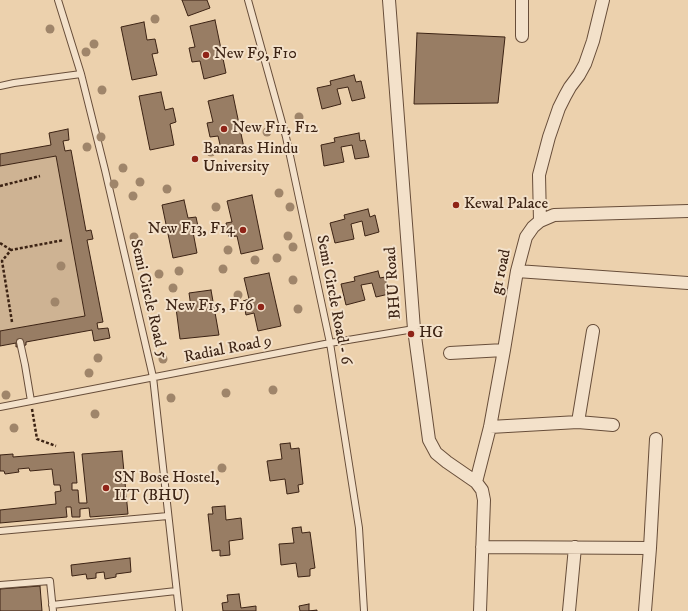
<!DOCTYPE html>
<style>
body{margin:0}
canvas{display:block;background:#ecd1ad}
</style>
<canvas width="688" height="611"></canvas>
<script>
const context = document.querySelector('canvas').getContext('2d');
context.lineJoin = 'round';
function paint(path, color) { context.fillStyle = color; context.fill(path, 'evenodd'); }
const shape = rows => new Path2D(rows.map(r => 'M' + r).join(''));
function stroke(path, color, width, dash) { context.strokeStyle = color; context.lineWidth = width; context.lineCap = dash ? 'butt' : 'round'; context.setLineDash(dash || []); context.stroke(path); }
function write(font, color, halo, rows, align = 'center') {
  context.font = font + ' "IM FELL DW Pica",serif'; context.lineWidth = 4; context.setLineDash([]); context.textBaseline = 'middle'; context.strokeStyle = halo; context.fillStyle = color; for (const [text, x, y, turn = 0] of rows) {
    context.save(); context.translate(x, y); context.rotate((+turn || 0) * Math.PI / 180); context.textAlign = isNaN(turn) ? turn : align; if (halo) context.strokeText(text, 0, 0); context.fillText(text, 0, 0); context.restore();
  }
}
const green = shape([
 [56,156,85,316,0,331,0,166]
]);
const building = shape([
 [182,0,207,0,210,8,188,16,182,0],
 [215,20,226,73,204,79,200,61,192,62,189,48,195,47,190,26,215,20],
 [144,22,147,40,155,39,158,53,152,54,157,75,132,80,121,27,144,22],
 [417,33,505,37,498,103,414,104,417,33],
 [354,75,356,82,361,81,365,98,352,101,348,87,337,89,341,104,322,109,317,88,331,85,330,81,354,75],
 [161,92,165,110,173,108,176,122,170,124,174,145,150,150,139,96,161,92],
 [233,95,244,148,222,153,218,136,210,137,207,123,213,122,208,101,233,95],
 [68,129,69,140,63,141,65,151,71,150,86,231,91,230,93,239,87,240,103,322,97,323,98,329,108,328,110,338,94,341,92,330,26,342,26,345,16,347,16,343,0,346,0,331,85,316,56,156,0,166,0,154,51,145,49,133,68,129],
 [359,133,360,141,365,140,369,157,355,159,352,145,341,147,344,162,324,166,321,145,335,142,334,138,359,133],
 [252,195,263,249,241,254,237,236,229,237,226,223,232,222,227,201,252,195],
 [184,200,188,218,196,217,199,231,193,232,197,253,173,258,162,205,184,200],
 [368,209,370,217,375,215,379,232,365,236,362,221,351,224,354,239,335,243,330,223,345,219,344,215,368,209],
 [378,271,380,278,385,277,389,294,376,297,372,283,361,285,365,300,346,305,341,284,355,281,354,277,378,271],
 [269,273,281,326,258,331,254,313,246,315,243,301,249,299,244,278,269,273],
 [211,290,219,335,180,339,176,308,191,307,189,293,211,290],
 [290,443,291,449,299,448,303,484,298,485,299,492,287,494,285,479,270,481,267,461,282,459,280,444,290,443],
 [122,451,128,514,90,517,89,508,80,509,80,517,72,517,71,507,66,507,67,517,0,523,0,510,56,504,55,492,61,491,60,485,54,485,52,469,30,471,29,468,18,469,19,472,5,474,4,471,0,471,0,455,13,454,13,457,74,452,77,483,72,483,72,490,78,490,79,503,87,503,82,454,122,451],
 [225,506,226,520,241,518,243,539,229,541,230,555,220,556,220,550,212,551,208,514,213,514,212,507,225,506],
 [301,527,302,533,310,532,315,568,310,569,310,576,298,577,296,563,281,565,279,544,294,543,292,528,301,527],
 [130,558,131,572,116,574,116,577,105,579,104,572,96,573,96,578,87,579,86,574,72,576,71,565,130,558],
 [40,586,42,611,0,611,0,589,40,586],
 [239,594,241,608,256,606,256,611,223,611,222,603,228,602,227,595,239,594],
 [309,604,309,611,317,610,317,611,300,611,299,606,309,604]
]);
const path = shape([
 [0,186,40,176],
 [0,243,11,250],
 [12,322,2,261,11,250,64,240],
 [32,409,37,439,56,446]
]);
const lane = shape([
 [58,0,81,74,105,170,153,377,179,611],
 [248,0,286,137,330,343,359,528,364,611],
 [0,86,14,83,81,74],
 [20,342,25,365,31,401],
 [0,407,330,343,414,329],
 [0,531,168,516],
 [0,585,50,581,53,611],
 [52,605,176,591]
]);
const street = shape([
 [389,0,414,329,429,440,436,453,447,462,476,482,482,490,484,500,480,611],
 [522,0,522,36],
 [540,221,539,175,549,137,559,108,565,96,570,87,579,75,585,64,593,41,603,0],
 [517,271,688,283],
 [450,353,504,350],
 [578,422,593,331],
 [490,427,578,422,613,425],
 [476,482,490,427,504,350,517,271,526,237,533,227,540,221,554,215,688,211],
 [482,547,650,548,645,611],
 [650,548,656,439],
 [569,611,575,547]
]);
const trees = [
 [155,19],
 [50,29],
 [94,44],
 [86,52],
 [102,90],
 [299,117],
 [267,132],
 [101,137],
 [87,147],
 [211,152],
 [123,168],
 [140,182],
 [114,184],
 [167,189],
 [279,193],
 [133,196],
 [216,207],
 [290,207],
 [288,236],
 [134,237],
 [293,247],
 [228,250],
 [277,258],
 [255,260],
 [61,266],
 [223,269],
 [179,271],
 [159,274],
 [293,280],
 [173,288],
 [238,295],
 [55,302],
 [298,309],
 [98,358],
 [163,359],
 [89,373],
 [273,390],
 [226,393],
 [6,395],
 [171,398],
 [95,414],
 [14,428],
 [222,468]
];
const markers = [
 [206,55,4,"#8f2418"],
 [224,129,4,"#8f2418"],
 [195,159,4,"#8f2418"],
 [456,205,4,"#8f2418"],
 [243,230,4,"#8f2418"],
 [261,307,4,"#8f2418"],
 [411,334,4,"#8f2418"],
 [106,488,4,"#8f2418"]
];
const poiNames = [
 ["New F9, F10",214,55],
 ["New F11, F12",232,129],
 ["Banaras Hindu",203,150],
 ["University",203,168],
 ["Kewal Palace",464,205],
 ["New F13, F14",235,230,"right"],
 ["New F15, F16",253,307,"right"],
 ["HG",419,334],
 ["SN Bose Hostel,",114,479],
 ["IIT (BHU)",114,497]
];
const streetNames = [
 ["g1 road",502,272,-78],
 ["BHU Road",394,283,-94],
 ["Semi Circle Road 5",148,299,77],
 ["Semi Circle Road - 6",333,300,79],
 ["Radial Road 9",228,350,-11]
];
paint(green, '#ceb393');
paint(building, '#987d64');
stroke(building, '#3c2314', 1);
stroke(lane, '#684e3a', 8);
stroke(street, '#684e3a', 14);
stroke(path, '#3c2314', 2.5, [3, 2]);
stroke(lane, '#f3e1ca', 6);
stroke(street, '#f3e1ca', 12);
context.fillStyle = '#9f856a';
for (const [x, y] of trees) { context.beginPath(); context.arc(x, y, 4.5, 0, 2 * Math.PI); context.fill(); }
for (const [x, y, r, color] of markers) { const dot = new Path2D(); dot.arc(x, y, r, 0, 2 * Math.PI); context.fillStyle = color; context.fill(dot); stroke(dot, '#f3e1ca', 1.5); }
write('16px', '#3c2314', '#f3e1ca', poiNames, 'left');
write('16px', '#3c2314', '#f3e1ca', streetNames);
</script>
